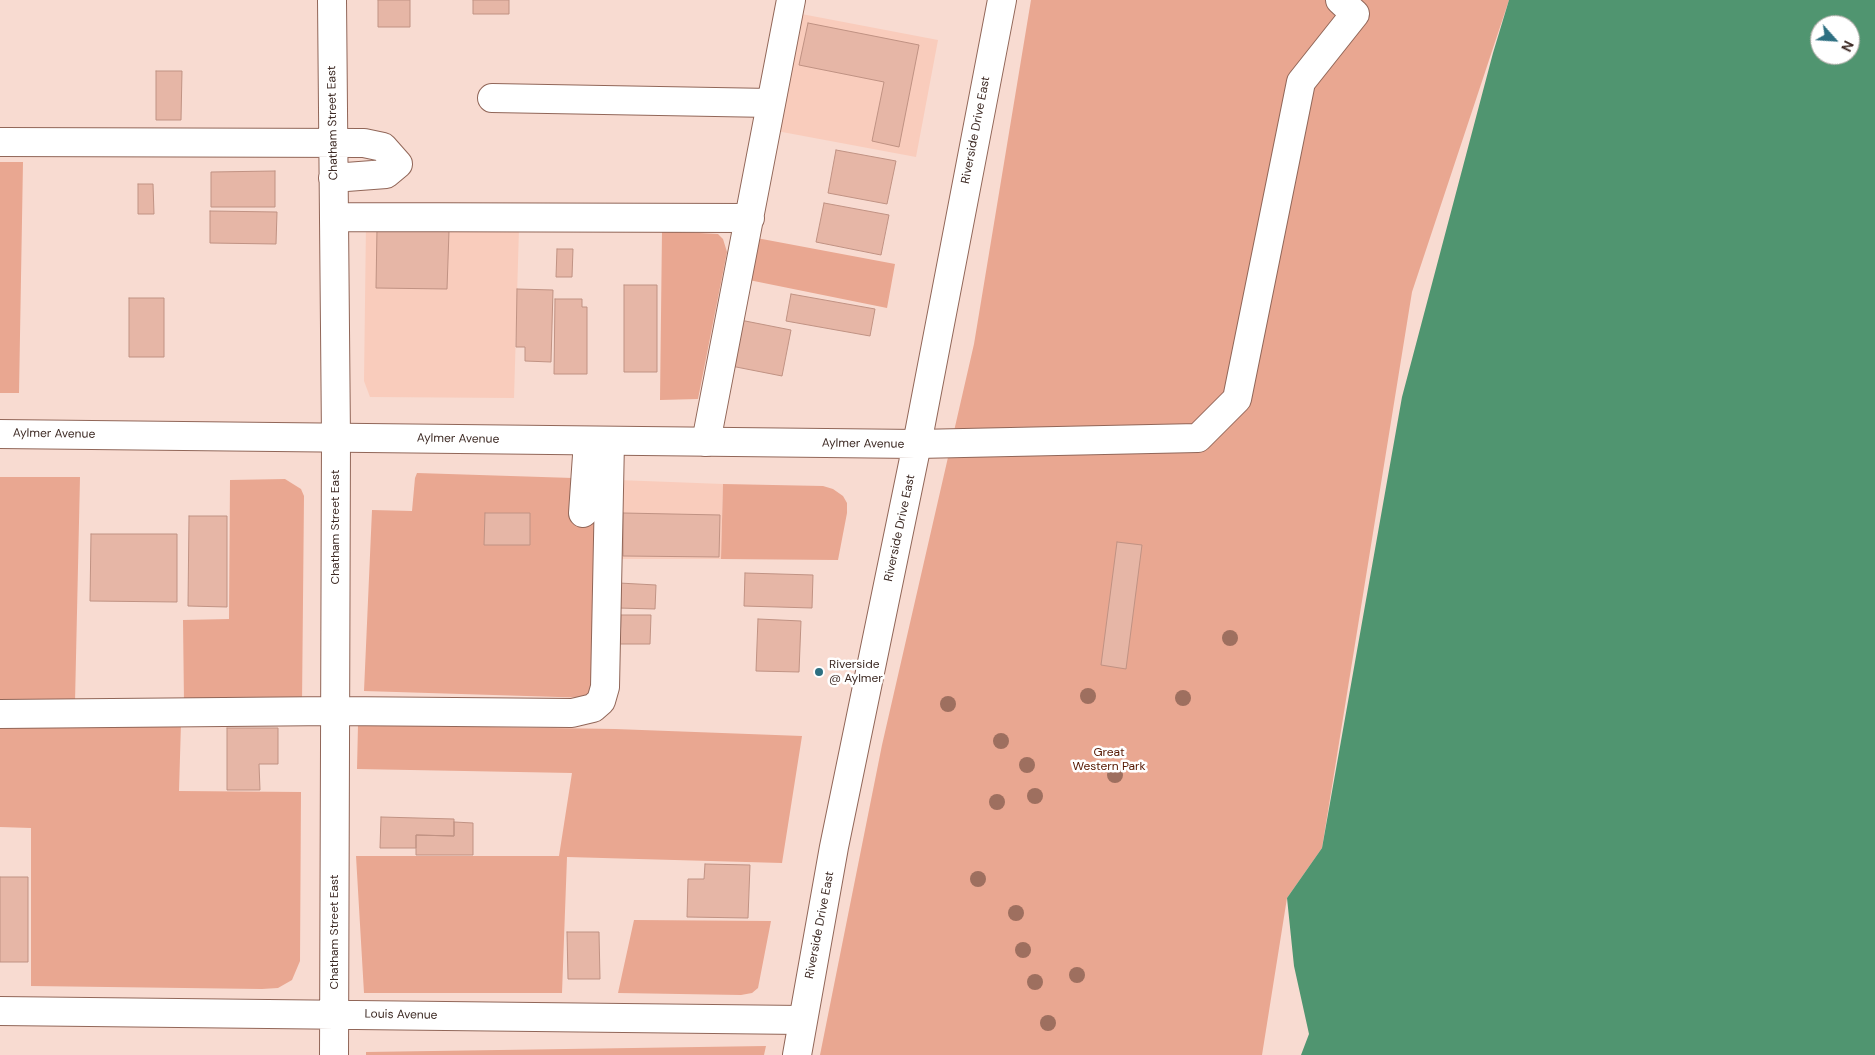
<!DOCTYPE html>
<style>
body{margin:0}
#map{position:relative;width:1875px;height:1055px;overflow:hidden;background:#f8dbd1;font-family:"DM Sans",sans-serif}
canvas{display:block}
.north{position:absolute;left:1810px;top:15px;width:50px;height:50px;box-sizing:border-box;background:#fff;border:1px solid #b1aaa7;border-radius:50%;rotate:116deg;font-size:14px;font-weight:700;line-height:20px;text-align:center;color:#3d2a24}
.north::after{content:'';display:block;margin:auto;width:18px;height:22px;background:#2d6f81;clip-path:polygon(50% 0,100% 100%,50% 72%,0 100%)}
</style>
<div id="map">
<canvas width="1875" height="1055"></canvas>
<div class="north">N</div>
</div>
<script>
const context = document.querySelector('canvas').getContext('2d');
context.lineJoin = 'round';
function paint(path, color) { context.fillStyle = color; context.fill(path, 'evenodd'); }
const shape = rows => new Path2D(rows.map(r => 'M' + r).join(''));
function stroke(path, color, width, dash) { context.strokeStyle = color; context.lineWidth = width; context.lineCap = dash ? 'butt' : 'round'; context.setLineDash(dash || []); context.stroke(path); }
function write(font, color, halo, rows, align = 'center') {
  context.font = font + ' "DM Sans",sans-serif'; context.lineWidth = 5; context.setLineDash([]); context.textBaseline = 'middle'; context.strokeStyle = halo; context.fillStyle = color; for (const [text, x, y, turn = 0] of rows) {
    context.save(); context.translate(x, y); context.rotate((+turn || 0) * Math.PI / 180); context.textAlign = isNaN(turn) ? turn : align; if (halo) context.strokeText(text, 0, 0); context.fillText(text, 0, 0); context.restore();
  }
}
const built = shape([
 [791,12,938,40,916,157,766,129],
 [366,223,519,228,514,398,370,397,364,381],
 [618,480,723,484,721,559,619,559]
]);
const green = shape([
 [1031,0,1509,0,1412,292,1322,848,1287,898,1262,1055,820,1055,882,745,974,344],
 [0,162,23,162,19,393,0,393],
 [662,231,718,234,723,239,727,252,698,399,660,400],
 [746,236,895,264,887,308,739,278],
 [417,473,573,478,596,513,591,698,364,691,372,510,412,511,415,478],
 [0,477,80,477,75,702,0,703],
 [285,479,301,489,304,496,302,704,184,703,183,620,229,619,230,480],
 [723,484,823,486,833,489,843,496,847,503,847,513,838,560,721,559],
 [181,723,179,791,301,792,300,961,292,980,278,988,262,989,31,986,31,828,0,827,0,724],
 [358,725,615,729,802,736,782,863,567,857,562,993,364,993,356,856,559,856,572,773,357,769],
 [634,920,771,921,758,988,752,993,741,995,618,993],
 [766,1046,764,1055,366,1055,366,1052]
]);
const water = shape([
 [1509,0,1875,0,1875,1055,1301,1055,1309,1034,1294,966,1287,898,1322,848,1402,397,1493,53],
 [1820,25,1850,25,1850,55,1820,55]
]);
const building = shape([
 [378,0,410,0,410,27,378,27,378,0],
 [473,0,509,0,509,14,473,14,473,0],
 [808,23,919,45,899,147,872,141,884,82,799,65,808,23],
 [156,71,182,71,181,120,156,120,156,71],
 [836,150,896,161,887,204,828,193,836,150],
 [275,171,275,207,211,207,211,172,275,171],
 [138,184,153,184,154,214,138,214,138,184],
 [824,203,889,215,881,255,816,242,824,203],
 [210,211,277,212,276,244,210,243,210,211],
 [377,229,449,231,447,289,376,288,377,229],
 [557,249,573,249,572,277,556,277,557,249],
 [624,285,657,285,657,372,624,372,624,285],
 [517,289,553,290,551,362,525,361,525,347,516,347,517,289],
 [791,294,875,309,870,336,786,321,791,294],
 [129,298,164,298,164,357,129,357,129,298],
 [555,299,582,299,582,307,587,307,587,374,554,374,555,299],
 [735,319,791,330,782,376,726,365,735,319],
 [485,513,530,513,530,545,484,545,485,513],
 [623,513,720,515,719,557,623,556,623,513],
 [189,516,227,516,227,607,188,606,189,516],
 [91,534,177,534,177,602,90,601,91,534],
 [1117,542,1142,545,1126,669,1101,665,1117,542],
 [745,573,813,575,812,608,744,606,745,573],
 [619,583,656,585,655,609,618,608,619,583],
 [621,615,651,615,650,644,620,644,621,615],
 [758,619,801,621,799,672,756,671,758,619],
 [227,728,278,728,278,764,259,764,260,790,227,790,227,728],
 [381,817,454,819,454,836,416,835,416,848,380,848,381,817],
 [454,822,473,823,473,855,416,855,416,835,454,836,454,822],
 [705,864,750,865,748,918,687,917,688,879,704,879,705,864],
 [0,877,28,877,28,962,0,962,0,877],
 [567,932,599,932,600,979,568,979,567,932]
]);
const minor = shape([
 [332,0,336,438,334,1055],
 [492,98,771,103],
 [0,142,364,143,383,147,398,164,386,174,333,178],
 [334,217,750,218],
 [706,442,791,0],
 [917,444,1198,438,1237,399,1301,82,1355,14,1340,0],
 [583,513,588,441],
 [0,714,336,711,572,713,593,708,601,701,605,687,610,441],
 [0,1011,802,1020]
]);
const major = shape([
 [0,434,917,444],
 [797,1055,834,847,917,444,1002,0]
]);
const trees = [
 [1230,638],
 [1088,696],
 [1183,698],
 [948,704],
 [1001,741],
 [1027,765],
 [1115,775],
 [1035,796],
 [997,802],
 [978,879],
 [1016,913],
 [1023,950],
 [1077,975],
 [1035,982],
 [1048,1023]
];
const markers = [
 [819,672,5,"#2d6f81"]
];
const streetNames = [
 ["Chatham Street East",333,123,-91],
 ["Riverside Drive East",976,130,-79],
 ["Aylmer Avenue",54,434,1],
 ["Aylmer Avenue",458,439,1],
 ["Aylmer Avenue",863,444,1],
 ["Chatham Street East",336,527,-90],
 ["Riverside Drive East",900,528,-78],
 ["Riverside Drive East",820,925,-79],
 ["Chatham Street East",335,932,-90],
 ["Louis Avenue",401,1015,1]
];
const poiNames = [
 ["Riverside",829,665],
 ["@ Aylmer",829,679]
];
const parkNames = [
 ["Great",1109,753],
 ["Western Park",1109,767]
];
paint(built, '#f9ccbc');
paint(green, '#e9a791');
paint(water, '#509570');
paint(building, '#e6b6a6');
stroke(building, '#c09283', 1);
stroke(minor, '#916658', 30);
stroke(major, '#916658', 30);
stroke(minor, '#fff', 28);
stroke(major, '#fff', 28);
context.fillStyle = '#9e6f5f';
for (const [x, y] of trees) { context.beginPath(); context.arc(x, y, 8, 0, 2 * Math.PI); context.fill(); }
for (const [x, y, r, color] of markers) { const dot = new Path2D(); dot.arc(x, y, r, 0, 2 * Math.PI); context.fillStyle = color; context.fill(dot); stroke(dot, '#fff', 2); }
write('12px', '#3d2a24', '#fff', streetNames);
write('12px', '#3d2a24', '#fff', poiNames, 'left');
write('12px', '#551701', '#fff', parkNames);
</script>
